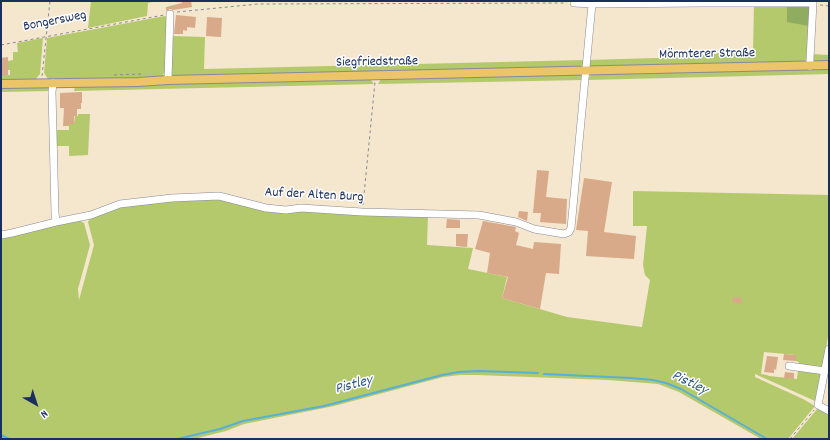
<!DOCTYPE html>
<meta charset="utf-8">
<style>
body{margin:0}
#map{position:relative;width:830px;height:440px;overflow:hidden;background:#f5e6ce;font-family:Dekko,sans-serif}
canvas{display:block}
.frame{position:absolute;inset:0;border:2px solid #1b2f5e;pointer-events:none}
.north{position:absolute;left:16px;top:384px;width:40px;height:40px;-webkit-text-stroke:3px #fff;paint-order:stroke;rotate:141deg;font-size:11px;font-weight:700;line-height:16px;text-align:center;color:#1b2f5e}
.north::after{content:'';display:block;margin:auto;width:14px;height:18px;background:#1b2f5e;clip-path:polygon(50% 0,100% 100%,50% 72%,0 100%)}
</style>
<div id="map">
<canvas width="830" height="440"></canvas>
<div class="frame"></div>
<div class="north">N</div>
</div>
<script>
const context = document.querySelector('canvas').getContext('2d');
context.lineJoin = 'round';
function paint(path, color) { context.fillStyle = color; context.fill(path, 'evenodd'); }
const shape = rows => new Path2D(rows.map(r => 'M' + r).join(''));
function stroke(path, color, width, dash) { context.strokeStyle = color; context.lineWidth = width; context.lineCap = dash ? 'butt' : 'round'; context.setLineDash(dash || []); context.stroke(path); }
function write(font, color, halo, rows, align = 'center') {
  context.font = font + ' Dekko,sans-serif'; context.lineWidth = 3; context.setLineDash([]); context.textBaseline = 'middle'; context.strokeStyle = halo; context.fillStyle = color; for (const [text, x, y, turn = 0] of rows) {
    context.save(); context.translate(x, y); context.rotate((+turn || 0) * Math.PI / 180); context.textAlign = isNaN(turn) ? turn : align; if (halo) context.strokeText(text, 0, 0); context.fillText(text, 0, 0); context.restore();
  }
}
const green = shape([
 [91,1,153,1,152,2,148,3,147,16,88,28],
 [754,4,787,5,809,26,807,56,805,62,591,67,588,60,690,57,719,53,753,53],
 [165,16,169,19,166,70,161,78,48,79,44,73,47,38],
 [171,36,205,37,204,69,585,60,580,68,172,77],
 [43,38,40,74,35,80,1,81,1,75,10,75,10,70,8,70,8,61,13,60,13,52,18,52,17,43],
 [812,54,829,55,829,62,814,62],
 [829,69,829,74,587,80,592,74],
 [580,74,584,80,378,84,381,79],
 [370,79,374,84,74,91,75,86],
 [47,87,51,91,1,92,1,88],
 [78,114,90,114,88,155,69,156,69,146,56,146,55,130,69,130,69,124,75,124,75,116,78,116],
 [633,191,829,195,829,332,822,367,799,365,799,362,796,361,796,355,764,352,761,374,767,375,769,376,797,379,798,371,821,373,815,401,755,374,755,377,803,399,815,406,788,439,761,439,679,392,658,384,608,380,477,375,460,375,443,377,334,406,244,424,226,431,194,439,1,439,1,236,79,220,84,223,90,245,78,289,79,300,94,245,88,222,91,217,120,206,144,202,218,198,301,210,428,216,427,245,473,248,468,269,507,277,502,298,567,317,642,327,650,280,645,275,643,265,647,226,633,226],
 [818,408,829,414,829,439,792,439]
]);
const forest = shape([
 [787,5,810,6,809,26,787,22]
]);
const stream = shape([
 [544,374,631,378,653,380,666,383,681,389,767,439],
 [1,435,9,439],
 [177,439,220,429,243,421,324,406,442,375,459,372,479,371,538,373]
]);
const building = shape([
 [182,1,191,1,192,7,173,10,170,9,166,11,166,7,182,3],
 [176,15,196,17,195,28,187,27,187,31,183,30,183,34,174,34],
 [207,17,222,18,221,37,206,36],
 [8,57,8,75,1,75,1,58],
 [82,92,82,103,81,103,81,109,77,109,77,116,74,116,75,124,69,124,69,126,63,126,64,108,60,108,60,93],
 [537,170,549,171,546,197,567,199,566,224,540,222,541,213,533,213],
 [584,178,612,182,604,232,636,236,634,259,586,256,588,231,576,230],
 [519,211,528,212,527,221,518,217],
 [447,219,460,220,460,228,446,228],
 [483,221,516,227,515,231,519,233,516,245,533,249,534,242,561,244,559,274,546,273,540,309,502,298,508,277,487,273,490,253,475,249],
 [456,234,468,234,467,247,456,246],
 [733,297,742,298,741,304,732,302],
 [784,354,796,355,796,361,783,360],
 [767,356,778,357,776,370,774,369,774,373,764,372],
 [785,372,794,373,794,379,784,378]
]);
const path = shape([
 [820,5,829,6],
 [177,12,258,4,567,3],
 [1,45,164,15],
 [114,75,141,74],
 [42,76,50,1],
 [363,205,375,82],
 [790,439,814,410]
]);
const minor = shape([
 [574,1,574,3,592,4,704,3,813,3,810,59,810,66],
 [168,80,170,14],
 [53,83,52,92,55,213,56,222],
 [1,235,12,233,56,222,91,215,120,204,172,198,219,196,266,208,286,210,301,208,362,212,479,215,516,222,534,229,564,234,569,232,571,228,592,4],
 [829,349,818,405,829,411],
 [789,366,825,371]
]);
const major = shape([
 [1,84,138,82,168,80,829,65]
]);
const streetNames = [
 ["Bongersweg",55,22,-11],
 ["Mörmterer Straße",707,55,-1],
 ["Siegfriedstraße",377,63,-1],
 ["Auf der Alten Burg",314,196,3]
];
const waterNames = [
 ["Pistley",689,384,26],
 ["Pistley",354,386,-15]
];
paint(green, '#b4c86c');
paint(forest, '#8fac60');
stroke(stream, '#58b0d5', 2);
paint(building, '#d8aa89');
stroke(minor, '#888a96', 8);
stroke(major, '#888a96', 10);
stroke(path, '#888a96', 1, [3, 3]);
stroke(minor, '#fff', 7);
stroke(major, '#edc569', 8);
write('14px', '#1b2f5e', '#fff', streetNames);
write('italic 15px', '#305c88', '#fff', waterNames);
</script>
